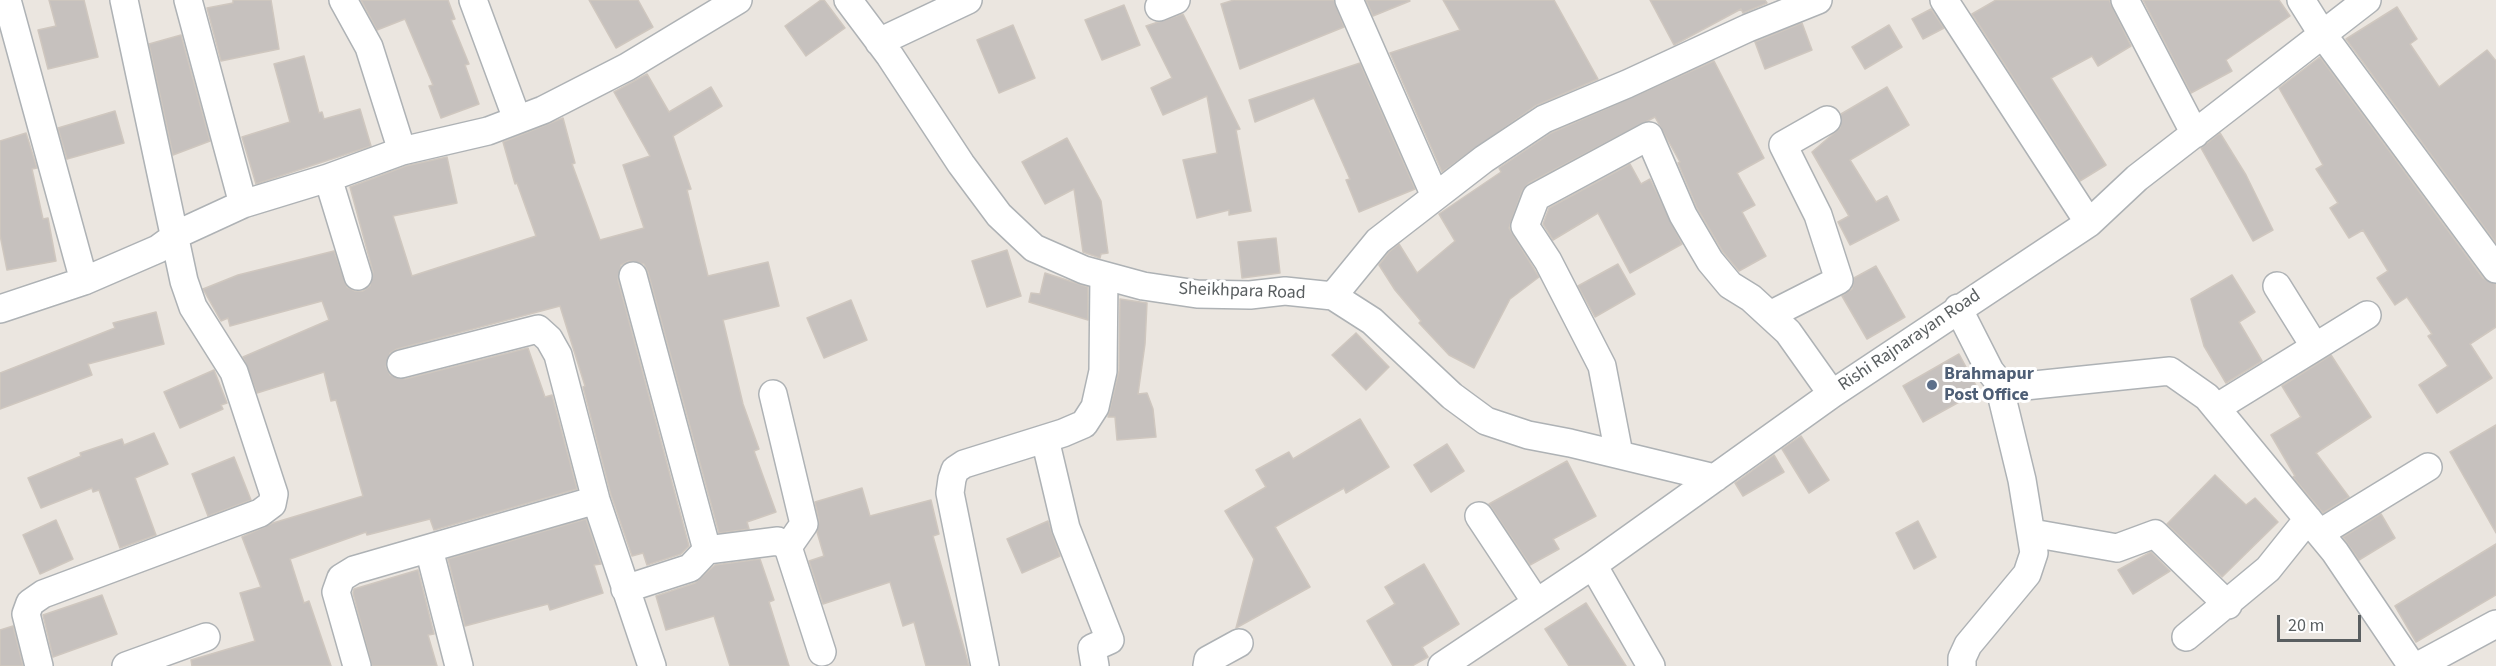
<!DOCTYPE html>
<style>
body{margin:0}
#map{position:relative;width:2496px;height:666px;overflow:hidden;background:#ebe6e0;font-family:"Source Sans 3",sans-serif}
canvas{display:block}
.scale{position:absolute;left:2277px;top:615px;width:84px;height:27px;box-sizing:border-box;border:3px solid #595e60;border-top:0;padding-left:8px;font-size:18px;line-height:21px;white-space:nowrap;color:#595e60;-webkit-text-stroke:4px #fff;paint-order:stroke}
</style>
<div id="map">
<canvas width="2496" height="666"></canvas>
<div class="scale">20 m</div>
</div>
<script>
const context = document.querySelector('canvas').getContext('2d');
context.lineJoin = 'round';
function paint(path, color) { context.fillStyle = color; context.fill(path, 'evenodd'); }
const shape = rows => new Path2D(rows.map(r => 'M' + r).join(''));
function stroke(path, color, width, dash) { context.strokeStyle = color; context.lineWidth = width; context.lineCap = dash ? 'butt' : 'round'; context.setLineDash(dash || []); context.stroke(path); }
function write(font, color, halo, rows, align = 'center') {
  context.font = font + ' "Source Sans 3",sans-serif'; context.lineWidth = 6; context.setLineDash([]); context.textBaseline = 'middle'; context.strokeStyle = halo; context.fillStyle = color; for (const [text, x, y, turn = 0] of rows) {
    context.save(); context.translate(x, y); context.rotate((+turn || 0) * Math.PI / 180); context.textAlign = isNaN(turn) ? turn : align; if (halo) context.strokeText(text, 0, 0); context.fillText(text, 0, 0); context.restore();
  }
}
const building = shape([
 [49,0,84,0,98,57,48,69,38,30,56,26,49,0],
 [233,0,271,0,279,49,221,61,207,8,233,3,233,0],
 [361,0,448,0,455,19,451,20,469,64,465,65,479,104,441,118,429,86,433,85,405,19,377,30,361,0],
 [589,0,638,0,653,27,616,48,589,0],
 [821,0,824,0,845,28,806,56,785,26,821,0],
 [1234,0,1334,0,1344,27,1240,69,1221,4,1234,0],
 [1366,0,1409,0,1410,1,1373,16,1366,0],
 [1443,0,1554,0,1598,79,1535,106,1442,172,1390,53,1460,30,1443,0],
 [1650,0,1765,0,1767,3,1743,13,1741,9,1674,45,1650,0],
 [1996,0,2109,0,2131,46,2098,66,2092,56,2051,78,2106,165,2080,181,1972,14,1996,0],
 [2143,0,2279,0,2290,16,2226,60,2232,71,2191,93,2143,0],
 [1124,5,1140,45,1102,60,1085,20,1124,5],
 [2397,7,2417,39,2410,44,2439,87,2487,50,2496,61,2496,243,2346,39,2397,7],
 [1931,9,1944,28,1923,39,1912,19,1931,9],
 [1183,14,1240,129,1236,130,1251,211,1229,215,1229,210,1197,218,1183,160,1217,153,1207,96,1163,115,1151,88,1172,78,1146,26,1183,14],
 [1802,23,1812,50,1765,69,1755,42,1802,23],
 [1013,25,1035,78,999,93,977,40,1013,25],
 [1889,25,1902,47,1865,69,1852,47,1889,25],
 [181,35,210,141,173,155,149,44,181,35],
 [304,56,319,113,322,112,324,119,360,109,371,146,256,184,242,137,290,122,274,64,304,56],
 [2320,57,2483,278,2496,284,2496,327,2470,344,2492,378,2437,413,2419,385,2448,366,2428,336,2432,334,2407,297,2395,305,2377,278,2388,271,2363,230,2349,238,2330,208,2338,203,2316,169,2323,165,2279,88,2320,57],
 [1714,61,1764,158,1737,173,1755,205,1742,212,1766,256,1739,271,1723,252,1697,208,1678,163,1680,162,1655,117,1529,183,1522,191,1509,228,1539,277,1510,299,1474,368,1449,355,1419,323,1421,321,1395,290,1379,265,1389,252,1399,244,1417,273,1455,241,1439,214,1501,172,1499,168,1551,133,1714,61],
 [1360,63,1415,189,1359,212,1346,180,1350,179,1314,98,1255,122,1249,100,1360,63],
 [647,74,669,112,711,87,722,106,673,136,691,189,687,190,708,276,768,262,779,306,723,320,743,404,759,449,754,451,776,512,747,522,749,529,719,533,648,272,644,264,629,261,621,265,618,280,689,546,681,554,647,565,643,553,632,556,611,495,583,387,585,386,560,306,397,349,390,353,386,367,390,375,405,379,528,348,545,397,552,395,577,489,434,530,430,519,367,535,366,532,290,559,304,603,309,601,331,666,192,666,191,660,255,641,240,593,261,587,242,537,273,523,363,496,336,400,331,401,324,372,257,393,243,357,329,320,322,301,230,326,228,318,221,321,203,289,238,275,334,251,347,287,355,291,363,291,370,286,373,272,350,187,406,166,447,157,457,203,393,216,412,276,536,236,517,183,515,184,503,142,563,118,575,163,572,164,600,240,644,228,623,165,650,156,614,92,647,74],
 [1887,87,1909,125,1850,160,1876,202,1887,196,1899,220,1850,245,1838,222,1849,216,1812,152,1840,128,1841,114,1887,87],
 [115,111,124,143,67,159,58,128,115,111],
 [26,133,37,168,32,169,43,219,48,218,56,261,7,270,0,235,0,141,26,133],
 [2220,133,2246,175,2273,230,2253,241,2201,148,2220,133],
 [1067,138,1101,201,1108,253,1101,254,1100,258,1083,252,1074,189,1045,204,1022,162,1067,138],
 [1630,164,1641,184,1650,179,1682,244,1630,273,1598,213,1553,240,1543,224,1549,208,1630,164],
 [1276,238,1280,273,1242,278,1238,242,1276,238],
 [1007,250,1021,296,987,307,972,261,1007,250],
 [1618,264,1635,294,1595,317,1578,286,1618,264],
 [1876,266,1905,317,1867,339,1842,296,1852,289,1854,278,1876,266],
 [1045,273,1088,287,1088,320,1029,302,1031,293,1040,294,1045,273],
 [2232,275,2255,312,2239,322,2262,361,2226,383,2204,346,2191,299,2232,275],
 [1120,299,1147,303,1145,344,1138,394,1147,393,1153,409,1156,437,1117,440,1115,417,1108,417,1119,371,1120,299],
 [851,300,867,340,824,358,807,318,851,300],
 [156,312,164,344,88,364,92,375,0,409,0,373,115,328,113,323,156,312],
 [1356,333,1389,367,1366,390,1332,355,1356,333],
 [1959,354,1979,391,1923,422,1903,386,1959,354],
 [2331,355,2371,417,2316,453,2349,497,2323,513,2293,477,2295,476,2271,435,2301,417,2282,386,2331,355],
 [214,370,227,403,221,405,223,409,180,428,164,392,214,370],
 [1360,419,1389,467,1346,493,1344,488,1275,527,1310,587,1236,628,1254,559,1225,511,1266,487,1256,470,1289,452,1293,459,1360,419],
 [2496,425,2496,533,2450,452,2496,425],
 [154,433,168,464,135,478,156,535,120,548,99,490,93,492,92,488,41,508,28,478,81,456,80,453,122,439,124,445,154,433],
 [1801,436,1829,480,1809,493,1782,449,1801,436],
 [1447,444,1464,471,1431,492,1414,465,1447,444],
 [1774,455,1784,472,1743,496,1735,483,1774,455],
 [234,457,251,500,208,516,192,474,234,457],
 [1567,461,1596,516,1553,539,1559,549,1530,565,1489,504,1567,461],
 [2215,475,2246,505,2255,498,2278,522,2222,577,2167,524,2215,475],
 [862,488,870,516,931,500,939,534,933,536,969,666,926,666,914,622,903,626,890,582,823,604,809,561,824,556,817,532,819,521,815,502,862,488],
 [2381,514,2395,538,2359,560,2343,537,2381,514],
 [586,519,601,564,594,565,603,593,550,610,548,604,465,626,448,559,586,519],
 [56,520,73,559,40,574,23,535,56,520],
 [1048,521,1060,556,1022,573,1007,539,1048,521],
 [1918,521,1936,557,1914,569,1896,533,1918,521],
 [2496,544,2496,595,2416,642,2395,606,2496,544],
 [2151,552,2170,571,2133,594,2118,570,2151,552],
 [760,559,774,600,769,602,789,666,730,666,714,616,666,630,656,596,695,583,715,565,760,559],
 [1424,564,1459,624,1422,647,1428,657,1412,666,1393,666,1367,621,1395,604,1385,587,1424,564],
 [418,570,434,634,428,635,437,666,372,666,353,593,354,589,418,570],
 [102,595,117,634,53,657,43,615,102,595],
 [1586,603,1626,666,1569,666,1545,629,1586,603],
 [13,626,23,666,0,666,0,630,13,626]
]);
const street = shape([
 [7,0,84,281],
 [188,0,243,204],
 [343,0,369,47,402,151],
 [473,0,517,119],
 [848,0,890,56,961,164,999,215,1034,248,1084,270,1143,286,1197,294,1250,295,1285,291,1333,296,1372,321,1452,396,1486,421,1528,435,1570,443,1715,478],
 [1349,0,1435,196],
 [1944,0,2089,223],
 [2125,0,2195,134],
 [2301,0,2323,35,2496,269],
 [1159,7,1176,0],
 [879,42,968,0],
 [328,178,358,276],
 [2277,286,2315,347],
 [1333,296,1378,241,1484,159,1544,119,1627,84,1748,28,1818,0],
 [1958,308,1990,371,1998,381,2015,387,2170,371,2207,397,2335,552,2412,666],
 [0,309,84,281,158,249,180,233,243,204,328,178,402,151,488,131,543,110,627,67,738,0],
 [1770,315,1839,280,1818,215,1783,145,1827,120],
 [401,364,538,329,549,339,558,355,596,500,652,666],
 [773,394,804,524,788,547],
 [2216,408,2367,315],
 [1045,439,1066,528,1110,640,1092,648,1095,666],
 [1619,454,1602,366,1548,261,1525,226,1536,197,1649,136,1683,215,1710,261,1730,285,1751,298,1788,332,1832,394],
 [1479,516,1536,602],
 [2032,533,2117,548,2155,534,2228,605],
 [2320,533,2428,467],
 [429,549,459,666],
 [707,550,778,541,788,547,822,652],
 [1593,565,1651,666],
 [625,589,690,568,707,550,633,276],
 [2186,637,2268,569,2308,519],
 [39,666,26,614,30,603,43,594,260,513,272,504,274,494,234,372,193,307,184,281,124,0],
 [126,666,206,637],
 [357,666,336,592,341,578,354,570,596,500],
 [985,666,950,493,952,479,955,470,964,464,1063,433,1084,424,1095,407,1103,371,1104,276],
 [1207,666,1208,660,1239,643],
 [1442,666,1593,565,1832,394,2089,223,2137,178,2367,0],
 [1962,666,1962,658,1968,645,2027,574,2034,553,2022,480,1998,381],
 [2418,666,2496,624]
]);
const markers = [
 [1932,385,6,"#5c6f8a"]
];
const streetNames = [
 ["Sheikhpara Road",1242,292,2],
 ["Rishi Rajnarayan Road",1910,341,-34]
];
const serviceNames = [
 ["Brahmapur",1944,375],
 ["Post Office",1944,396]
];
paint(building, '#c6c1be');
stroke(building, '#cfc7bf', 1.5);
stroke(street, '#aeb2b5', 30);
stroke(street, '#fff', 27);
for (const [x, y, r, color] of markers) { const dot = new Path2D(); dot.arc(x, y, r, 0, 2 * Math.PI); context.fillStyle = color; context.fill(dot); stroke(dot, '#fff', 2); }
write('18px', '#595e60', '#fff', streetNames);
write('bold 18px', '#4e5e75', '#fff', serviceNames, 'left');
</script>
